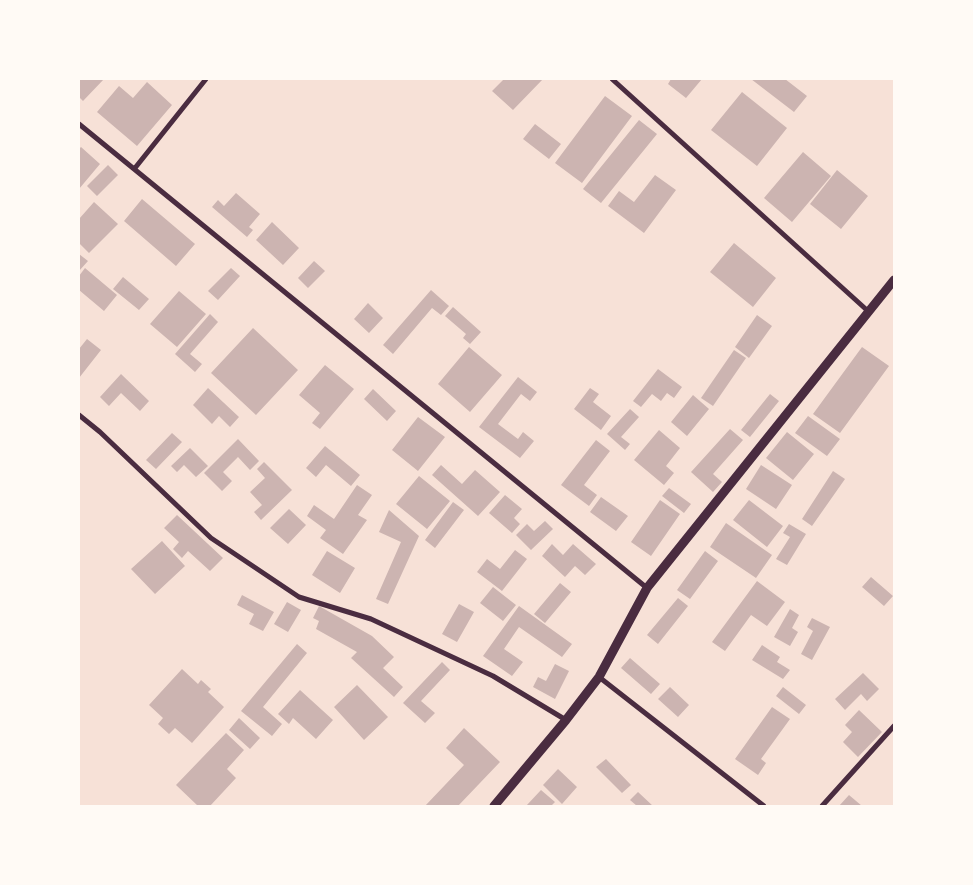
<!DOCTYPE html>
<style>
body{margin:0}
#map{position:relative;width:973px;height:885px;overflow:hidden;background:#f7e1d7;font-family:Helvetica,sans-serif}
canvas{display:block}
.frame{position:absolute;inset:0;border:80px solid #fffaf5;pointer-events:none}
</style>
<div id="map">
<canvas width="973" height="885"></canvas>
<div class="frame"></div>
</div>
<script>
const context = document.querySelector('canvas').getContext('2d');
context.lineJoin = 'round';
function paint(path, color) { context.fillStyle = color; context.fill(path, 'evenodd'); }
const shape = rows => new Path2D(rows.map(r => 'M' + r).join(''));
function stroke(path, color, width, dash) { context.strokeStyle = color; context.lineWidth = width; context.lineCap = dash ? 'butt' : 'round'; context.setLineDash(dash || []); context.stroke(path); }
const building = shape([
 [79,79,104,79,83,101,79,97],
 [504,79,543,79,513,110,492,91],
 [671,79,702,79,686,98,668,84],
 [751,79,785,79,807,96,794,112],
 [147,82,172,105,137,146,97,112,119,86,133,98],
 [742,92,787,128,757,166,711,130],
 [605,96,632,116,582,183,555,163],
 [639,120,657,134,601,203,583,189],
 [535,124,561,144,549,159,523,139],
 [81,147,100,164,79,189,79,149],
 [803,152,831,176,792,222,764,198],
 [108,165,118,175,97,196,87,186],
 [837,170,868,196,841,229,810,204],
 [655,175,676,190,644,233,608,206,619,191,634,202],
 [236,193,260,214,249,227,253,230,247,237,212,207,218,200,224,206],
 [142,199,195,244,176,266,124,221],
 [94,202,118,224,89,253,79,243,79,219],
 [272,222,299,248,283,265,256,240],
 [734,243,776,278,753,307,710,272],
 [79,254,88,261,79,271],
 [314,261,325,271,308,288,298,278],
 [85,268,117,295,104,311,79,290,79,276],
 [231,268,240,276,218,300,208,291],
 [123,277,149,299,139,310,113,289],
 [431,290,449,306,441,315,432,308,393,354,383,345],
 [179,291,206,314,177,347,150,324],
 [368,303,383,318,369,333,354,319],
 [453,307,481,332,470,344,463,338,466,334,445,316],
 [210,314,218,322,190,354,202,364,195,372,175,354],
 [757,315,772,326,749,358,735,347],
 [253,328,298,370,256,415,211,373],
 [87,339,101,350,79,378,79,349],
 [469,347,502,375,470,412,438,384],
 [862,347,889,366,840,433,813,414],
 [734,350,746,358,713,406,701,398],
 [325,365,354,389,320,429,312,423,320,413,299,395],
 [658,369,682,387,674,398,667,393,661,401,652,394,641,407,633,401],
 [121,374,149,401,140,411,121,393,109,406,100,397],
 [518,377,537,392,530,401,521,394,498,424,518,439,523,432,534,441,520,458,479,427],
 [208,388,239,417,230,427,219,416,212,424,193,405],
 [590,388,599,394,593,402,611,416,601,430,574,409],
 [373,389,396,411,387,421,364,399],
 [770,394,779,401,750,437,741,430],
 [693,395,709,409,687,436,671,422],
 [630,409,639,417,621,437,630,444,625,450,607,434],
 [808,416,840,439,827,456,795,433],
 [418,417,445,437,418,471,392,450],
 [730,429,743,440,713,474,722,482,713,492,691,472],
 [659,430,680,448,666,466,674,473,664,485,634,460],
 [787,432,814,454,793,480,766,458],
 [172,433,182,442,156,469,146,460],
 [238,439,259,461,250,470,238,457,223,472,232,481,222,491,204,473],
 [596,440,610,451,584,485,597,495,589,506,561,485],
 [325,446,360,475,351,486,326,465,316,477,306,468],
 [190,448,208,466,196,477,184,465,177,472,171,466],
 [264,462,292,490,261,520,254,512,262,505,250,492,265,478,257,469],
 [441,465,462,484,475,470,500,492,478,516,432,475],
 [761,465,792,485,776,509,746,489],
 [833,471,845,479,812,526,802,519],
 [419,476,450,501,427,529,396,504],
 [357,485,372,495,358,515,367,520,343,554,320,538,326,530,307,516,314,505,334,519],
 [669,488,691,504,684,513,662,496],
 [505,495,522,509,514,518,520,524,512,533,489,513],
 [601,497,628,516,616,531,590,512],
 [660,500,680,514,651,556,631,542],
 [749,500,783,526,767,547,733,520],
 [453,502,464,510,435,548,425,540],
 [289,509,306,525,288,544,270,528],
 [389,510,419,536,388,604,376,599,401,542,379,532],
 [177,515,223,558,210,571,188,551,182,558,173,549,179,542,164,528],
 [545,521,553,529,531,550,516,535,527,524,534,531],
 [726,523,772,555,756,578,710,547],
 [789,524,806,534,787,565,776,559,790,537,783,533],
 [162,541,185,566,155,594,131,569],
 [552,544,563,555,573,544,596,564,585,575,575,566,565,577,542,556],
 [515,550,527,559,502,591,477,572,487,559,500,569],
 [327,551,355,568,340,593,312,575],
 [705,551,718,561,690,599,677,590],
 [871,577,893,596,884,606,862,587],
 [757,581,785,602,767,626,751,615,725,651,712,642],
 [560,583,571,592,545,623,534,614],
 [493,587,516,605,503,621,480,603],
 [242,595,274,612,263,631,249,624,254,614,237,605],
 [678,598,688,606,658,644,647,635],
 [287,602,301,610,288,632,274,624],
 [459,604,474,612,457,642,442,634],
 [319,606,372,636,394,657,383,668,403,687,394,697,351,658,357,652,316,629,319,621,313,618],
 [519,606,572,644,562,657,519,627,504,649,523,662,512,676,483,656],
 [790,609,799,615,792,628,798,632,790,646,774,637],
 [812,618,830,627,812,660,801,654,813,631,807,627],
 [297,644,307,653,263,707,282,724,272,736,241,711],
 [762,645,780,657,777,662,790,670,783,679,752,660],
 [630,658,660,684,651,694,621,668],
 [442,662,450,670,421,701,435,713,425,723,403,703],
 [555,664,569,671,555,699,533,687,538,677,546,681],
 [182,669,198,684,201,680,211,689,208,692,224,707,192,743,175,728,169,734,158,724,163,718,149,705],
 [863,673,879,689,867,701,861,694,845,710,835,699],
 [357,685,388,717,364,740,334,707],
 [670,687,689,705,678,717,658,699],
 [783,687,806,705,799,714,776,696],
 [300,690,333,720,316,739,293,718,289,724,278,714],
 [772,707,790,719,761,759,766,763,758,775,735,759],
 [859,710,882,732,858,757,843,742,852,732,845,725],
 [239,718,260,738,250,749,229,730],
 [464,728,500,762,458,806,425,806,464,765,446,748],
 [226,733,244,750,227,769,236,778,210,806,198,806,176,785],
 [606,759,631,785,622,793,596,767],
 [558,769,577,787,562,804,543,785],
 [541,790,555,802,551,806,526,806],
 [638,792,653,806,637,806,630,800],
 [849,795,862,806,839,806]
]);
const minor = shape([
 [612,79,869,312],
 [79,124,647,588],
 [135,168,206,79],
 [79,415,100,432,211,538,299,597,371,619,493,676,566,720],
 [599,677,764,806],
 [822,806,894,726]
]);
const tertiary = shape([
 [494,806,566,720,599,677,647,588,894,280]
]);
paint(building, '#ccb4b1');
stroke(minor, '#4a2c40', 5);
stroke(tertiary, '#4a2c40', 9);
</script>
